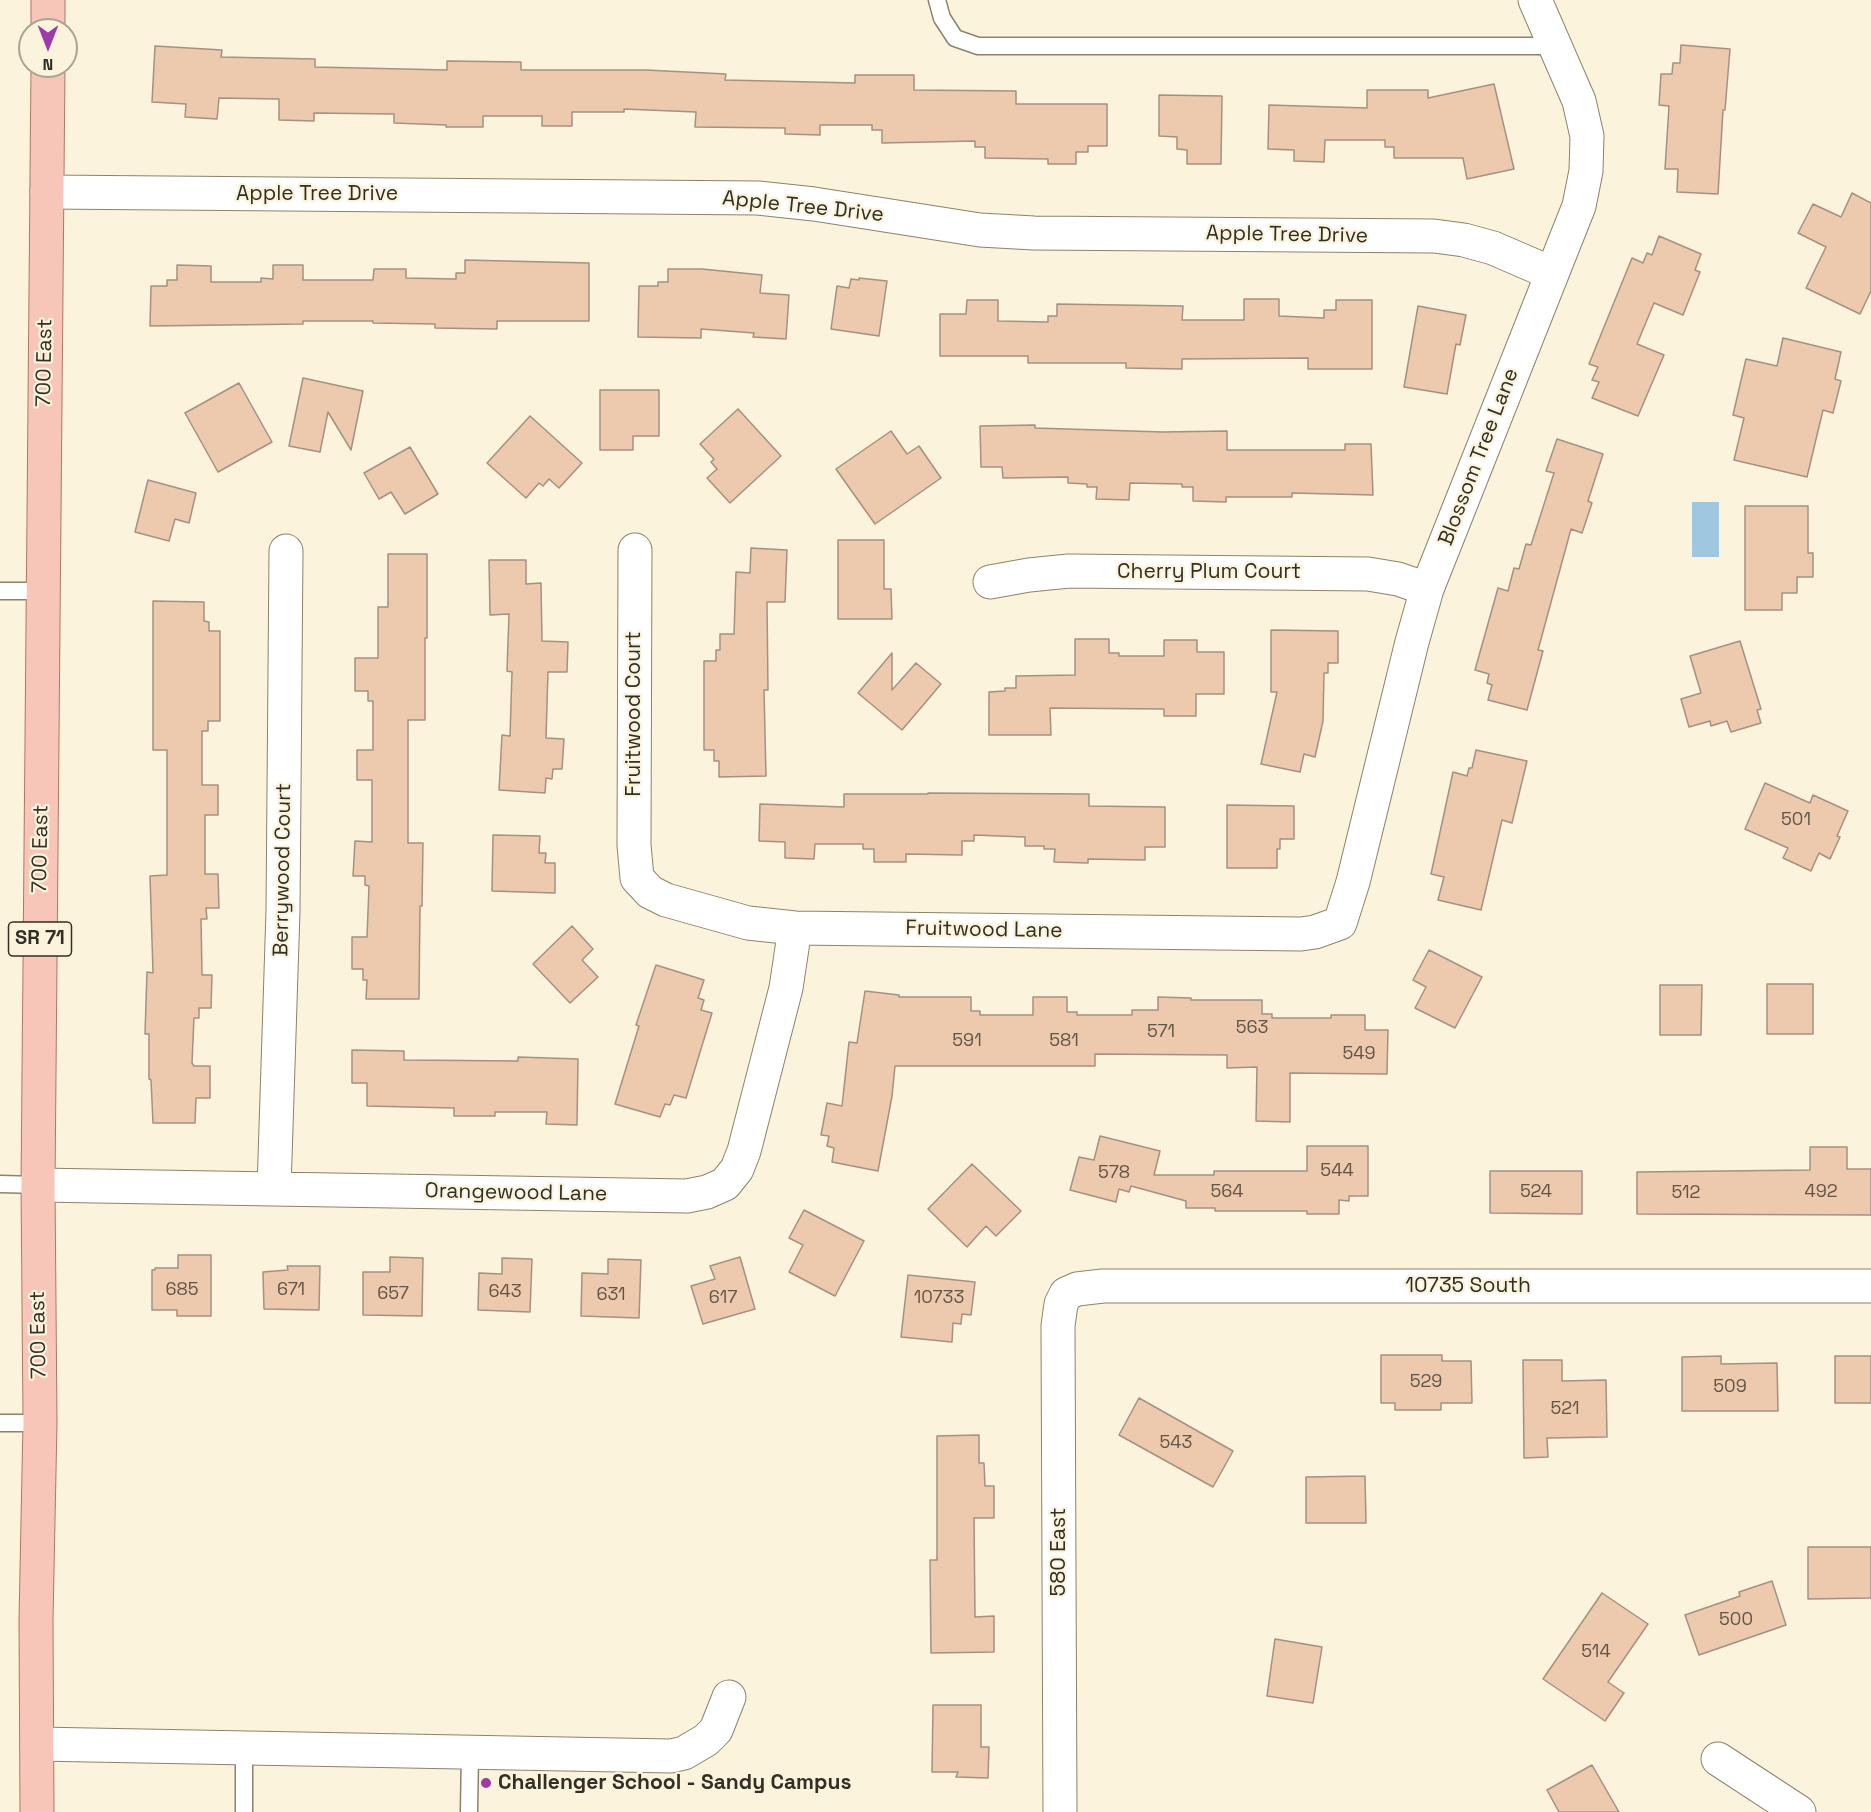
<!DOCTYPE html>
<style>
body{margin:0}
#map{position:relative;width:1871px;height:1812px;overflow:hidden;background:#fbf3db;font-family:"Space Grotesk",sans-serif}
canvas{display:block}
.north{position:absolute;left:18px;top:18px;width:60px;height:60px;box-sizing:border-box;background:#fbf3db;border:2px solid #aaa492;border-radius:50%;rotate:180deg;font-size:16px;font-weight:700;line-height:24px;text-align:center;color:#312e25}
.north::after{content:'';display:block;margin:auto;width:21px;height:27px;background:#9c3ca4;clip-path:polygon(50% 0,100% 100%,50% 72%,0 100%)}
</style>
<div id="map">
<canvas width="1871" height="1812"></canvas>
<div class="north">N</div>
</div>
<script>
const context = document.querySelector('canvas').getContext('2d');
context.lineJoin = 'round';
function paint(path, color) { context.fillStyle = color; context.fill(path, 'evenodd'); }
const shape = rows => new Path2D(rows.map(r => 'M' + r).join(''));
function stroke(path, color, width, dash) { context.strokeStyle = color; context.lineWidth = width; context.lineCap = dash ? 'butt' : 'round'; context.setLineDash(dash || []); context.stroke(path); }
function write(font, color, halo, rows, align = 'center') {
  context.font = font + ' "Space Grotesk",sans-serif'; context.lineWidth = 4.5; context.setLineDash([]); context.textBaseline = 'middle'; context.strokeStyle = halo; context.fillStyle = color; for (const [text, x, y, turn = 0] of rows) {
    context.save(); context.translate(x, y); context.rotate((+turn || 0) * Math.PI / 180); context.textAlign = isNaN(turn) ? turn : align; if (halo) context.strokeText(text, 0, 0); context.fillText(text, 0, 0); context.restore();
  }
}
const water = shape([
 [1692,502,1719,502,1719,557,1692,557]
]);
const building = shape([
 [1681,45,1730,49,1725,110,1723,110,1718,194,1677,192,1678,169,1665,169,1669,106,1659,105,1661,74,1672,74,1673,63,1680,63,1681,45],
 [155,46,222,50,221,57,315,59,315,67,447,70,447,61,521,62,521,70,646,70,726,74,725,80,855,83,855,75,914,75,914,90,1016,91,1016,104,1107,104,1107,146,1088,146,1088,152,1076,152,1076,164,1048,164,1048,159,985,158,985,147,975,147,975,141,882,143,882,130,872,130,872,125,820,125,820,135,785,134,785,128,695,127,696,112,624,109,624,112,572,112,572,126,542,126,542,116,483,116,483,127,446,127,446,125,394,123,394,114,314,113,314,121,279,120,279,99,219,98,217,119,185,117,186,104,152,102,155,46],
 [1494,84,1514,169,1467,179,1463,158,1394,158,1394,147,1385,147,1385,140,1325,140,1324,162,1294,161,1294,150,1268,149,1269,105,1367,108,1367,90,1428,90,1428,98,1494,84],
 [1159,95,1222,96,1221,164,1187,164,1187,150,1177,149,1177,137,1159,136,1159,95],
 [1852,193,1871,203,1871,291,1860,314,1806,288,1826,247,1798,233,1813,204,1841,217,1852,193],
 [1659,236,1701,254,1695,270,1700,272,1683,315,1654,303,1637,344,1664,355,1638,416,1592,398,1599,382,1592,380,1598,367,1589,364,1632,258,1643,263,1647,253,1652,255,1659,236],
 [465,260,589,263,589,321,497,321,497,329,435,328,435,324,373,323,373,321,303,321,303,324,150,326,151,286,167,286,167,280,177,280,177,265,211,266,211,282,261,282,261,278,273,279,273,265,303,265,303,280,373,280,374,269,406,269,406,278,456,279,456,273,465,273,465,260],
 [668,269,702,269,762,275,760,293,789,295,786,339,753,337,754,333,701,329,701,338,638,337,639,286,658,286,658,282,668,282,668,269],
 [859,278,887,281,879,336,831,329,837,286,849,288,851,279,859,280,859,278],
 [1244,299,1279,299,1279,316,1324,318,1324,310,1336,310,1336,300,1372,300,1372,369,1308,369,1308,358,1182,359,1182,369,1126,368,1126,363,1028,363,1028,356,940,356,940,314,966,314,967,300,998,300,998,321,1048,322,1048,316,1057,316,1057,304,1183,306,1182,320,1244,320,1244,299],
 [1418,306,1466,315,1460,345,1456,344,1447,394,1404,387,1418,306],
 [1783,338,1841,352,1835,379,1841,381,1833,413,1823,410,1807,477,1734,460,1744,418,1733,415,1746,359,1777,366,1783,338],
 [303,378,363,391,351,450,328,412,320,452,289,446,303,378],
 [239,383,272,442,218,472,185,413,239,383],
 [600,390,659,390,659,436,633,436,633,450,600,450,600,390],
 [738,409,781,456,730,503,707,478,717,469,711,462,714,459,700,444,738,409],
 [530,416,582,463,559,488,549,479,543,486,539,483,526,498,487,463,530,416],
 [1035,425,1035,428,1163,432,1227,431,1227,450,1345,450,1345,444,1371,444,1373,495,1292,493,1292,497,1226,497,1226,502,1193,501,1193,487,1182,487,1182,484,1130,483,1129,500,1096,499,1097,487,1087,487,1087,484,1068,483,1068,477,1003,478,1002,467,981,467,980,426,1035,425],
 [891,431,907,454,919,446,941,478,875,524,836,469,891,431],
 [1557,439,1603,454,1588,501,1592,503,1582,533,1571,529,1538,650,1543,651,1527,710,1488,700,1492,685,1487,683,1489,674,1475,670,1498,588,1508,591,1514,568,1519,569,1526,544,1531,545,1554,473,1546,471,1557,439],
 [410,447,438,494,405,514,391,492,379,499,364,473,410,447],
 [148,480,196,493,189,523,175,519,169,541,135,532,148,480],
 [1745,506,1808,506,1808,553,1813,553,1813,577,1797,577,1797,593,1782,593,1782,610,1745,610,1745,506],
 [838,540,884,540,884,589,891,589,892,619,838,619,838,540],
 [751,548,787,550,785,602,767,602,768,690,764,690,766,776,719,777,719,761,714,761,714,750,704,750,704,661,716,661,716,650,720,650,720,634,734,634,736,572,750,573,751,548],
 [388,554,427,554,427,638,425,638,425,720,408,720,408,843,423,843,422,906,420,906,419,999,366,999,367,980,363,980,363,969,352,969,352,937,367,937,369,886,365,885,365,876,353,876,355,841,372,842,372,780,357,780,357,750,373,750,373,701,368,701,368,691,355,691,355,658,378,658,378,607,388,607,388,554],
 [489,560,526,560,526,584,541,583,542,641,568,642,567,672,548,672,546,738,564,739,562,769,553,769,552,779,546,778,545,793,499,790,502,735,510,736,512,672,507,671,509,614,490,615,489,560],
 [153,601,204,602,204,621,209,622,209,631,220,631,220,721,208,721,208,731,202,731,202,785,218,785,218,815,205,815,205,874,218,874,219,908,206,908,207,919,201,919,202,975,212,975,211,1008,199,1008,199,1018,194,1018,192,1063,194,1066,210,1066,210,1098,196,1098,195,1123,153,1123,151,1080,149,1079,149,1034,145,1034,147,972,153,973,150,876,167,875,167,750,153,750,153,601],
 [1271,630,1338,631,1338,663,1328,663,1328,673,1324,673,1323,721,1315,757,1304,754,1300,772,1261,764,1277,692,1271,692,1271,630],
 [1075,639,1109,639,1109,653,1119,653,1119,656,1164,656,1164,640,1197,640,1197,652,1224,652,1224,694,1196,694,1196,716,1164,716,1164,709,1050,708,1051,735,989,735,989,692,1005,691,1005,688,1016,688,1016,676,1075,675,1075,639],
 [1740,641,1761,709,1757,710,1761,723,1731,732,1727,721,1711,726,1710,721,1689,727,1681,699,1701,693,1690,656,1740,641],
 [892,653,892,690,916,663,941,684,902,730,858,693,892,653],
 [1476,750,1527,761,1512,823,1502,820,1481,910,1438,900,1444,877,1431,874,1453,772,1467,776,1469,768,1472,768,1476,750],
 [1765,783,1810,803,1813,795,1848,811,1837,836,1840,837,1830,859,1819,853,1811,871,1783,858,1788,848,1745,829,1765,783],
 [928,793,1089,794,1089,806,1165,807,1165,847,1145,847,1145,860,1088,859,1088,863,1054,862,1055,849,1044,849,1044,846,1025,846,1025,837,974,835,974,841,962,841,962,855,906,854,906,862,874,862,874,849,863,849,863,844,815,844,814,859,785,858,785,842,759,841,760,804,844,807,844,794,928,794,928,793],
 [1227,805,1294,806,1294,839,1280,839,1280,849,1277,849,1277,868,1227,868,1227,805],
 [493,835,540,836,539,853,546,853,545,863,555,863,555,893,492,891,493,835],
 [572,926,593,949,582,960,598,977,570,1003,533,964,572,926],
 [1429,950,1482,977,1455,1028,1415,1008,1426,987,1413,980,1429,950],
 [656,965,704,980,698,998,704,1000,701,1010,712,1013,686,1098,674,1095,670,1105,665,1104,660,1117,615,1104,639,1026,636,1025,656,965],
 [1767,984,1813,984,1813,1034,1767,1034,1767,984],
 [1660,985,1702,985,1701,1035,1660,1035,1660,985],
 [865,991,899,995,899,997,971,997,971,1011,980,1011,980,1015,1033,1015,1033,997,1067,997,1067,1012,1077,1012,1077,1015,1132,1015,1132,1010,1158,1010,1158,997,1191,998,1191,1000,1262,1000,1262,1014,1272,1014,1272,1018,1331,1018,1331,1015,1365,1015,1365,1030,1388,1030,1387,1074,1290,1073,1290,1122,1256,1121,1257,1067,1227,1068,1227,1055,1095,1054,1095,1066,895,1066,892,1096,878,1171,832,1162,834,1148,827,1146,829,1136,821,1135,827,1103,842,1106,849,1042,857,1043,865,991],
 [352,1050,404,1051,404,1060,518,1061,518,1057,578,1059,577,1125,546,1124,547,1112,495,1112,495,1116,454,1116,454,1108,367,1106,367,1083,352,1083,352,1050],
 [1100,1136,1160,1151,1154,1175,1214,1175,1214,1171,1307,1171,1307,1146,1368,1146,1368,1196,1349,1196,1349,1201,1339,1200,1339,1214,1307,1214,1307,1211,1215,1211,1215,1208,1186,1208,1186,1201,1131,1186,1129,1192,1119,1189,1116,1202,1070,1190,1079,1157,1094,1160,1100,1136],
 [1810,1147,1847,1147,1847,1169,1871,1169,1871,1215,1637,1214,1637,1172,1810,1170,1810,1147],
 [972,1164,1021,1211,996,1236,986,1226,967,1247,928,1209,972,1164],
 [1490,1171,1582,1171,1582,1214,1490,1213,1490,1171],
 [804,1210,864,1241,835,1296,789,1272,803,1245,789,1238,804,1210],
 [178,1255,211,1255,211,1316,177,1316,177,1310,152,1310,152,1270,155,1270,155,1268,178,1268,178,1255],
 [390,1257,423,1258,422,1316,363,1315,363,1272,390,1272,390,1257],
 [740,1257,755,1309,703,1324,691,1286,715,1279,710,1266,740,1257],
 [502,1258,532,1259,530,1312,478,1310,479,1273,502,1274,502,1258],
 [608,1259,641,1260,639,1318,581,1316,582,1273,608,1274,608,1259],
 [287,1266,320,1266,319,1310,264,1309,263,1272,288,1270,287,1266],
 [908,1275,975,1282,971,1315,962,1314,961,1324,953,1323,952,1342,901,1337,908,1275],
 [1381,1355,1442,1355,1442,1361,1471,1361,1472,1403,1441,1403,1441,1410,1395,1410,1395,1403,1381,1403,1381,1355],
 [1721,1356,1721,1364,1777,1363,1778,1411,1682,1411,1682,1357,1721,1356],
 [1835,1356,1871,1356,1871,1403,1835,1403,1835,1356],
 [1523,1360,1562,1360,1562,1381,1606,1380,1607,1437,1547,1438,1548,1457,1524,1458,1523,1360],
 [1139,1398,1233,1451,1213,1487,1119,1435,1139,1398],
 [979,1435,979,1463,984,1463,985,1486,994,1486,994,1518,974,1518,975,1617,994,1616,994,1652,931,1653,930,1560,937,1560,937,1436,979,1435],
 [1365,1476,1366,1523,1306,1523,1306,1477,1365,1476],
 [1808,1547,1871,1547,1871,1598,1808,1599,1808,1547],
 [1772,1581,1786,1625,1699,1655,1685,1615,1740,1596,1739,1592,1772,1581],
 [1602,1593,1648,1624,1608,1682,1624,1693,1605,1721,1543,1679,1602,1593],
 [1275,1639,1322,1647,1313,1703,1267,1696,1275,1639],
 [933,1705,981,1705,981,1747,989,1747,988,1778,956,1777,958,1772,932,1772,933,1705],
 [1592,1765,1619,1812,1559,1812,1547,1790,1592,1765]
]);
const service = shape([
 [937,0,942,18,955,38,978,46,1555,46],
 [0,591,43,591],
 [0,1184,38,1185],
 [0,1423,40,1423],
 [244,1812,244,1748],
 [469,1812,470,1752]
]);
const minor = shape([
 [47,192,758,198,814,204,980,230,1034,233,1434,236,1464,240,1493,248,1551,273],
 [635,550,634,845,637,878,650,892,666,900,748,923,795,928,1301,934,1315,932,1340,923,1353,882,1412,642,1427,589,1579,206,1586,171,1587,136,1579,101,1535,0],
 [990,582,1029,575,1069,571,1368,574,1398,579,1427,589],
 [38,1185,687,1196,707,1192,725,1184,737,1169,744,1151,786,988,795,928],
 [274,1189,283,911,286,551],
 [37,1744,671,1756,684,1753,706,1740,716,1730,729,1697],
 [1718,1759,1799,1812],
 [1060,1812,1058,1326,1061,1304,1066,1294,1077,1289,1103,1286,1871,1286]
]);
const primary = shape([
 [48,30,48,0],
 [37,1812,36,1620,40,1423,38,1185,48,66]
]);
const markers = [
 [486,1783,6,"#9c3ca4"]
];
const numberNames = [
 ["501",1796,820],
 ["563",1252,1028],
 ["571",1161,1032],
 ["591",967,1041],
 ["581",1064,1041],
 ["549",1359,1054],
 ["544",1337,1171],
 ["578",1114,1173],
 ["564",1227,1192],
 ["524",1536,1192],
 ["492",1821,1192],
 ["512",1686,1193],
 ["685",182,1290],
 ["671",291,1290],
 ["643",505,1292],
 ["657",393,1294],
 ["631",611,1295],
 ["617",723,1298],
 ["10733",939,1298],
 ["529",1426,1382],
 ["509",1730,1387],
 ["521",1565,1409],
 ["543",1176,1443],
 ["500",1736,1620],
 ["514",1596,1652]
];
const shields = [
 [40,939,63]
];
const shieldNames = [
 ["SR 71",40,939]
];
const streetNames = [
 ["Apple Tree Drive",317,194],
 ["Apple Tree Drive",803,207,6],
 ["Apple Tree Drive",1287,235,1],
 ["700 East",45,363,-89],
 ["Blossom Tree Lane",1479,457,-69],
 ["Cherry Plum Court",1209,572],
 ["Fruitwood Court",634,714,-90],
 ["700 East",41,849,-89],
 ["Berrywood Court",283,870,-89],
 ["Fruitwood Lane",984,930,1],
 ["Orangewood Lane",516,1193,1],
 ["10735 South",1468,1286],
 ["700 East",39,1335,-91],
 ["580 East",1059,1552,-90]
];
const poiNames = [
 ["Challenger School - Sandy Campus",498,1783]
];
paint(water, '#9fc7e0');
paint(building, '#edc9ad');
stroke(building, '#a59182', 1.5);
stroke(service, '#8a836e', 19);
stroke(minor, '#8a836e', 35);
stroke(primary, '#ae7867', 35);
stroke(service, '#fff', 16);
stroke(minor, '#fff', 33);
stroke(primary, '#f7c6b9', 33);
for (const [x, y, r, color] of markers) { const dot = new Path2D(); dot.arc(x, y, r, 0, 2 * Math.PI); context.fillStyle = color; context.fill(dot); stroke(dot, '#fbf3db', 2); }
write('18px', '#605547', null, numberNames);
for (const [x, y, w] of shields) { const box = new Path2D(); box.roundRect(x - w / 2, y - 17, w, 34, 4.5); context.fillStyle = '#fbf3db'; context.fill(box); stroke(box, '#312e25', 1.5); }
write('bold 20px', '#312e25', null, shieldNames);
write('21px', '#312e25', '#fbf3db', streetNames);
write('bold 21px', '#312e25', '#fbf3db', poiNames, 'left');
</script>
